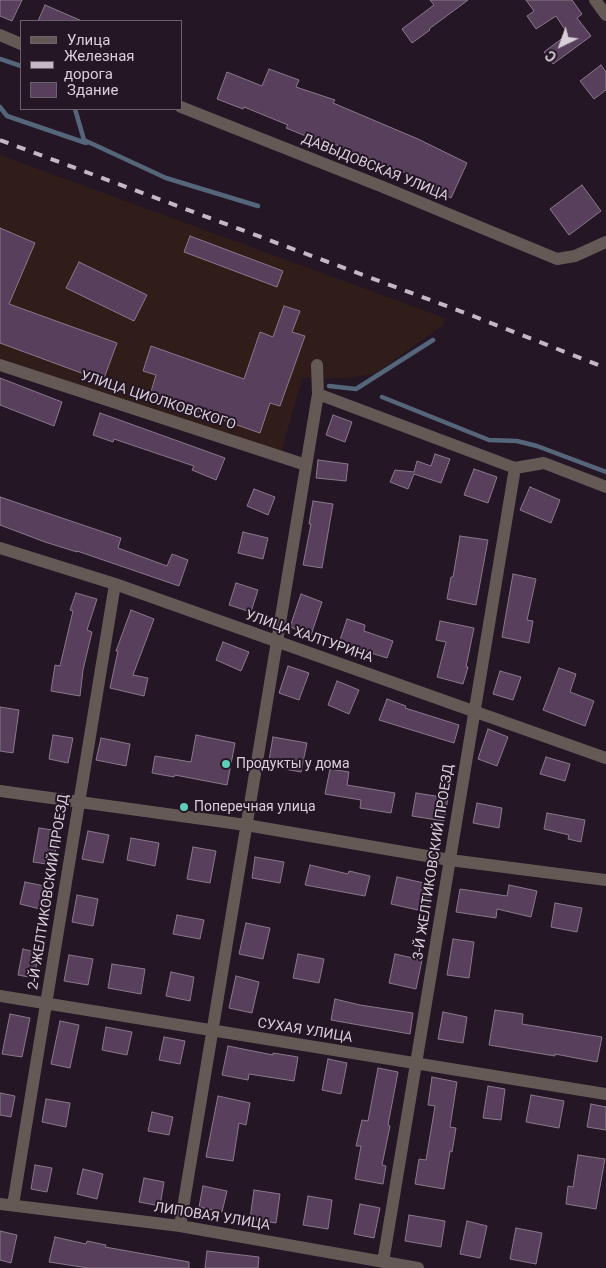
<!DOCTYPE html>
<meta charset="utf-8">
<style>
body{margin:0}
#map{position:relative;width:606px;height:1268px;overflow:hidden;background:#241625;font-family:Roboto,sans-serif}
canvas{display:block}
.legend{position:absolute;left:20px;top:20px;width:162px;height:90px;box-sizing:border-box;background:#241625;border:1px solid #6c606d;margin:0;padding:6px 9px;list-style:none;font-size:15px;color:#d9cfda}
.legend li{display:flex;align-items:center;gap:10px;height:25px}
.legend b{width:25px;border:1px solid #6c606d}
.north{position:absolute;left:536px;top:20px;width:50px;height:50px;-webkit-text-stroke:4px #241625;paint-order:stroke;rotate:222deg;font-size:14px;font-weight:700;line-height:20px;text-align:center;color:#d9cfda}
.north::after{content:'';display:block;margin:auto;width:18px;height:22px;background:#d9cfda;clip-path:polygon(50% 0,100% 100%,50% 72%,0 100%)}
</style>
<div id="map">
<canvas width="606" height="1268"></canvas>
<ul class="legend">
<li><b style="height:6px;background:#645955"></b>Улица</li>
<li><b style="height:6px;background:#c3b8c4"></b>Железная дорога</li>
<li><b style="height:14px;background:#583f5b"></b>Здание</li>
</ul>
<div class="north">С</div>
</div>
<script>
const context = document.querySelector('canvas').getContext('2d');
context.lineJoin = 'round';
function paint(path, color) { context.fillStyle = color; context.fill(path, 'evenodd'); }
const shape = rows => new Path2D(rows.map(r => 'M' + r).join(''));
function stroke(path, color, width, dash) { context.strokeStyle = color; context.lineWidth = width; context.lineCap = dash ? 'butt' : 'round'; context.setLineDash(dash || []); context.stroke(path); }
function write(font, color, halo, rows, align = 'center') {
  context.font = font + ' Roboto,sans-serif'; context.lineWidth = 4; context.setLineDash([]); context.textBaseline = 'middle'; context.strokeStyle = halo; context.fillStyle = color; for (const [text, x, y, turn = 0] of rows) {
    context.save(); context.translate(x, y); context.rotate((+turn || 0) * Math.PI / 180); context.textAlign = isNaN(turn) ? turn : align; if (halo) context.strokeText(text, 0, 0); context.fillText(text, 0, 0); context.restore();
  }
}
const industrial = shape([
 [0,155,445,318,443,325,374,374,347,378,302,378,281,453,0,358]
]);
const stream = shape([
 [0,59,21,66],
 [0,107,7,116,86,143],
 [75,109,84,140,166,178,258,206],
 [329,386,356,389,433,340],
 [382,397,489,440,517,441,537,446,606,472]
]);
const building = shape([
 [0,0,22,0,12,21,0,16,0,0],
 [430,0,468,0,429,29,430,30,412,43,402,29,434,5,430,0],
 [526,0,572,0,582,14,577,18,591,36,553,64,544,52,568,34,556,16,536,29,527,16,534,11,526,0],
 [45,5,82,21,38,21,45,5],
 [601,65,606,72,606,90,594,99,580,81,601,65],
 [269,69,299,80,296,87,335,100,333,103,418,139,467,163,451,198,412,180,413,176,319,138,318,141,286,128,288,125,244,107,243,109,217,99,227,72,262,86,269,69],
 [582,185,601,211,569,235,550,209,582,185],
 [0,228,35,243,9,304,117,343,103,381,0,343,0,228],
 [190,236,283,271,277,287,184,252,190,236],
 [79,262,147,295,134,321,66,288,79,262],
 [284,306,300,311,292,332,305,336,280,406,270,403,260,433,150,395,156,375,143,371,151,346,244,379,260,332,273,337,284,306],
 [0,378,62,402,54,426,0,405,0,378],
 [100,413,225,458,216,480,192,470,194,466,114,439,113,442,93,435,100,413],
 [333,415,352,422,345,442,326,435,333,415],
 [435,454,450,459,441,483,414,474,408,489,390,482,395,470,414,472,417,461,431,466,435,454],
 [318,460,348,464,346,481,316,478,318,460],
 [474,469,497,477,488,503,464,495,474,469],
 [530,487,560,500,551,523,520,510,530,487],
 [254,489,275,497,268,515,247,506,254,489],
 [0,497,121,538,118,548,167,566,172,554,188,560,179,586,77,551,77,552,45,542,0,525,0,497],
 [313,501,333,504,322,568,303,565,311,524,309,524,313,501],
 [243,532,268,538,263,559,238,553,243,532],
 [460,536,488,540,476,605,447,599,451,577,453,577,460,536],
 [513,574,536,579,527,620,533,621,529,643,502,637,513,574],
 [236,583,258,590,251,612,229,605,236,583],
 [76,593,97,599,87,630,92,632,83,670,80,696,51,691,55,665,60,666,73,611,70,610,76,593],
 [301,594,322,602,311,635,290,627,301,594],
 [131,610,154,619,133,675,148,678,144,696,110,688,118,651,116,651,131,610],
 [347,619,365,625,364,631,393,641,387,658,339,643,347,619],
 [440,621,474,628,466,667,468,667,463,684,437,677,446,642,436,640,440,621],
 [223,642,249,652,241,671,216,660,223,642],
 [288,666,309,673,299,700,279,693,288,666],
 [559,668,576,674,570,692,594,701,585,726,543,710,559,668],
 [500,671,521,677,513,700,493,694,500,671],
 [337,681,359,690,349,714,328,705,337,681],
 [387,699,406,706,405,708,459,725,454,743,379,720,387,699],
 [0,707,19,710,13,753,0,751,0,707],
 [488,729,508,737,497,766,478,759,488,729],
 [53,735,73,738,68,763,49,759,53,735],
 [196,735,235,743,227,785,175,775,174,777,152,773,155,756,191,762,196,735],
 [273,737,307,743,301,772,268,766,273,737],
 [101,738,130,744,126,766,96,760,101,738],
 [546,757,570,764,565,781,540,774,546,757],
 [330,769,349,772,347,785,395,793,391,813,360,808,361,800,325,794,330,769],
 [416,793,448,798,444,821,412,816,416,793],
 [477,803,502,808,499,828,473,823,477,803],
 [547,813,585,820,581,842,568,839,569,835,544,829,547,813],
 [39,828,59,831,53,865,33,862,39,828],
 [88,831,109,835,103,863,82,859,88,831],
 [131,838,159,843,155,866,127,860,131,838],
 [193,847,216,851,210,883,187,879,193,847],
 [255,857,284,862,280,883,252,878,255,857],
 [310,865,348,874,349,871,370,876,365,896,305,885,310,865],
 [397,877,433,885,427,912,391,904,397,877],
 [25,882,49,887,44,910,20,904,25,882],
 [509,885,537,891,531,917,497,909,496,918,456,912,460,889,507,896,509,885],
 [77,895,98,899,93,926,72,922,77,895],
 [555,903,582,908,577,932,551,927,555,903],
 [177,915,204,920,200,939,173,934,177,915],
 [246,923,270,928,263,959,239,954,246,923],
 [453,939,474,942,469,978,447,975,453,939],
 [23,949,39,953,34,978,18,975,23,949],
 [298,954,324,959,319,983,293,978,298,954],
 [395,954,422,960,416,989,389,983,395,954],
 [69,955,93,959,88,985,64,981,69,955],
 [112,964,145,969,141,994,108,988,112,964],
 [171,972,194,977,190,1001,166,996,171,972],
 [236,976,259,982,252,1013,229,1008,236,976],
 [335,999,360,1005,413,1013,410,1034,331,1020,335,999],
 [495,1010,523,1014,522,1024,602,1037,597,1062,555,1054,555,1056,489,1045,495,1010],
 [443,1012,467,1017,463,1043,438,1039,443,1012],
 [10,1014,30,1018,22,1057,2,1054,10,1014],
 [60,1021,79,1025,70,1068,51,1064,60,1021],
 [106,1027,132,1032,127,1055,102,1050,106,1027],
 [164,1037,185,1041,180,1064,159,1060,164,1037],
 [228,1046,273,1055,273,1053,298,1057,294,1081,249,1074,248,1080,222,1075,228,1046],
 [328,1059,347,1063,341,1094,322,1090,328,1059],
 [378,1068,398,1072,388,1125,390,1126,382,1165,386,1166,383,1184,355,1179,361,1146,356,1146,362,1120,368,1121,378,1068],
 [432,1077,457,1082,450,1127,456,1128,452,1152,450,1151,444,1189,415,1184,419,1159,426,1160,435,1106,428,1105,432,1077],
 [488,1086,505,1089,501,1120,483,1118,488,1086],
 [0,1093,15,1096,11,1117,0,1115,0,1093],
 [531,1095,564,1101,559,1128,526,1122,531,1095],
 [218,1096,250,1103,246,1125,239,1123,233,1161,206,1157,218,1096],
 [46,1099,70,1103,66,1127,42,1122,46,1099],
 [591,1104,606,1107,606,1130,587,1127,591,1104],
 [152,1112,173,1117,169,1135,148,1131,152,1112],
 [578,1155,605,1159,596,1209,566,1204,568,1186,573,1187,578,1155],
 [35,1165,52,1168,47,1192,31,1189,35,1165],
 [83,1169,103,1174,97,1199,77,1194,83,1169],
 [144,1178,164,1182,160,1206,139,1202,144,1178],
 [203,1186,227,1191,222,1212,199,1207,203,1186],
 [254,1190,280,1194,276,1223,250,1219,254,1190],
 [308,1196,332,1200,328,1229,303,1225,308,1196],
 [360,1204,380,1208,374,1238,354,1234,360,1204],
 [409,1215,445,1221,441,1247,405,1241,409,1215],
 [467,1221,487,1226,480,1258,460,1254,467,1221],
 [516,1228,542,1233,536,1264,510,1259,516,1228],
 [0,1231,17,1235,11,1263,0,1260,0,1231],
 [55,1237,86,1244,87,1241,106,1245,105,1247,189,1262,189,1268,88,1268,49,1262,55,1237],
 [207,1251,259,1257,258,1268,205,1268,207,1251]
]);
const minor = shape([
 [595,0,606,15],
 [0,35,21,44],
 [181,107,383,187,557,259,575,256,606,242],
 [0,365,306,465],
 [318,394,515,468,544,463,606,487],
 [0,548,115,584,606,758],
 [0,791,246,825,450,860,606,880],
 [0,996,606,1094],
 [0,1204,180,1226,418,1268],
 [13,1205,115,584],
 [180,1226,318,394,317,365],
 [383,1262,515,468]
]);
const rail = shape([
 [0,140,468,314,606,368]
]);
const markers = [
 [226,764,5,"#5dceb9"],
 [184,807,5,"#5dceb9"]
];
const streetNames = [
 ["ДАВЫДОВСКАЯ УЛИЦА",375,168,22],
 ["УЛИЦА ЦИОЛКОВСКОГО",158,401,18],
 ["УЛИЦА ХАЛТУРИНА",309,637,19],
 ["3-Й ЖЕЛТИКОВСКИЙ ПРОЕЗД",434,862,-81],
 ["2-Й ЖЕЛТИКОВСКИЙ ПРОЕЗД",49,892,-81],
 ["СУХАЯ УЛИЦА",305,1031,9],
 ["ЛИПОВАЯ УЛИЦА",212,1217,9]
];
const poiNames = [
 ["Продукты у дома",236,764],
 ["Поперечная улица",194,807]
];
paint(industrial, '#301d19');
stroke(stream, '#55657a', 4.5);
paint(building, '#583f5b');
stroke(building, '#8a788c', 1);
stroke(minor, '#645955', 12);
stroke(rail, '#c3b8c4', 4, [9, 9]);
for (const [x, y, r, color] of markers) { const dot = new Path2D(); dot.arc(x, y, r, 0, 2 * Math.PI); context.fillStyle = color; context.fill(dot); stroke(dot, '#241625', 2); }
write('14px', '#d9cfda', '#241625', streetNames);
write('14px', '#d9cfda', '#241625', poiNames, 'left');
</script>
